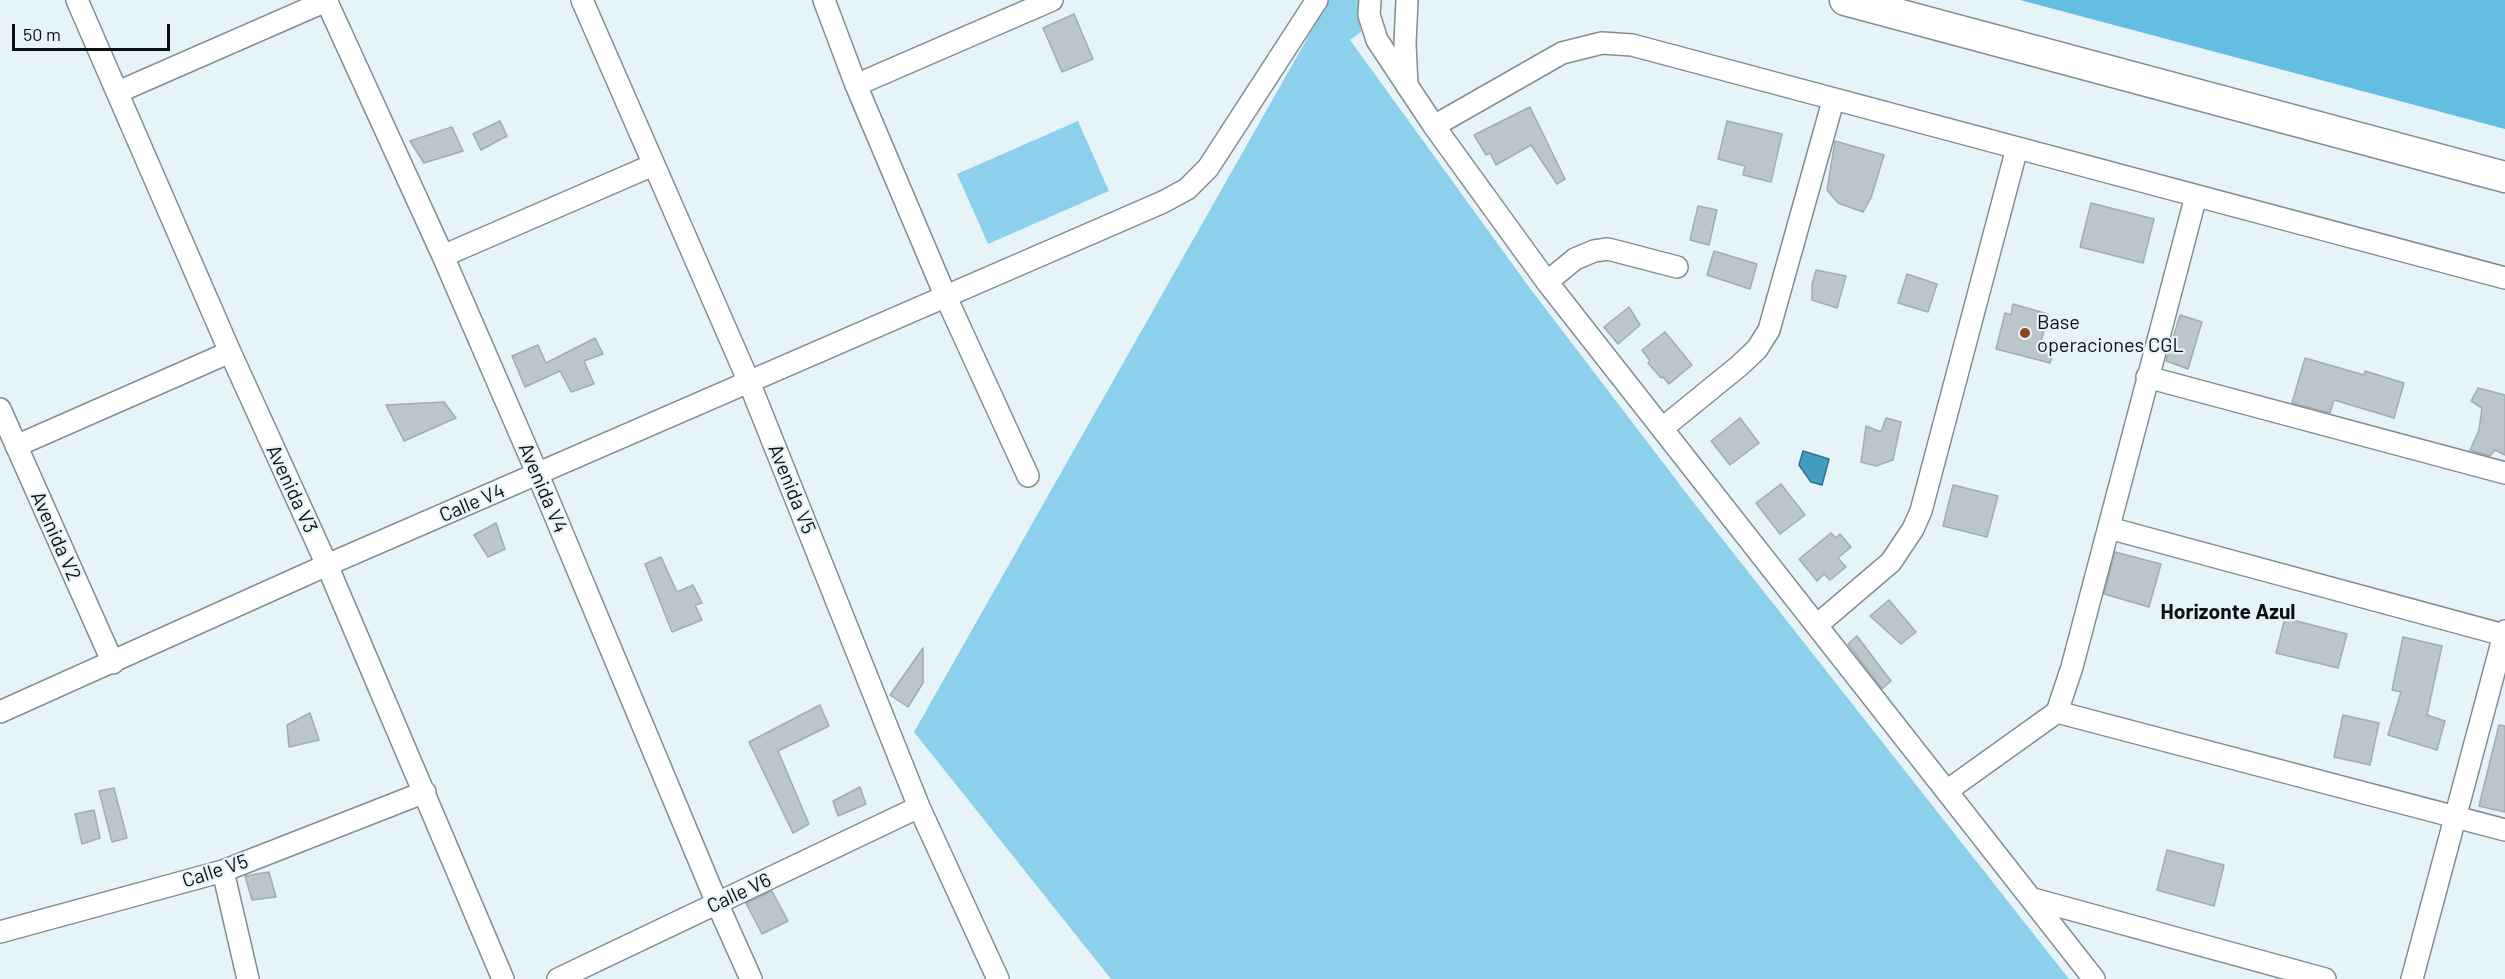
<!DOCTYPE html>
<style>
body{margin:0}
#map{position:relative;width:2505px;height:979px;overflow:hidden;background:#e6f3f8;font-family:Barlow,sans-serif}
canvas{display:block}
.scale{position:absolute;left:12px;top:24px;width:158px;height:27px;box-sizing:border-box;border:3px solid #0c1012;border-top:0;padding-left:8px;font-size:18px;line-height:21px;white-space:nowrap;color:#0c1012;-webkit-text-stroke:4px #e6f3f8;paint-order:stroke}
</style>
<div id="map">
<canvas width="2505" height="979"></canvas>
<div class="scale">50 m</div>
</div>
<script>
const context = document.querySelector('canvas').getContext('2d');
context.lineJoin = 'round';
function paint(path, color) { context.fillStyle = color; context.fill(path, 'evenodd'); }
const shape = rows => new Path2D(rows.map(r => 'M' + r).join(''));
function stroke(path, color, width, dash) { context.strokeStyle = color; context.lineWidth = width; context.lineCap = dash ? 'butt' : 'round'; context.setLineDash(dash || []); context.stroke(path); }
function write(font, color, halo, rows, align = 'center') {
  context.font = font + ' Barlow,sans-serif'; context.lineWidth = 4.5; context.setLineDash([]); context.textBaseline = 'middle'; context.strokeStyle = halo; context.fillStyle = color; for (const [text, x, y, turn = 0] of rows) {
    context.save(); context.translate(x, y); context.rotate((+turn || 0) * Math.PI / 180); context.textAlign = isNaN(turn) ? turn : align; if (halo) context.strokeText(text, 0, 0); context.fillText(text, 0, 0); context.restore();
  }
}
const green = shape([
 [1329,0,1358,0,1361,32,1350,40,1529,287,1690,498,2069,979,1111,979,914,732],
 [1078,121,1109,191,988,244,957,174]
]);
const forest = shape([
 [2020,0,2505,0,2505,129]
]);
const water = shape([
 [1803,451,1829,459,1822,485,1811,482,1799,465,1803,451]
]);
const building = shape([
 [1074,14,1093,59,1062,72,1043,28,1074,14],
 [1530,107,1565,179,1557,184,1531,145,1496,165,1490,153,1486,155,1474,135,1530,107],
 [500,121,507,136,481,150,473,134,500,121],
 [1727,121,1782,134,1771,182,1743,175,1745,166,1718,159,1727,121],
 [452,127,463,151,424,163,410,141,452,127],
 [1835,141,1884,155,1871,198,1863,212,1838,203,1827,190,1835,141],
 [2091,203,2154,219,2143,263,2080,247,2091,203],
 [1698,206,1717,210,1709,245,1690,240,1698,206],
 [1714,251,1757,264,1750,289,1707,275,1714,251],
 [1816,270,1846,276,1837,308,1812,300,1812,284,1816,270],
 [1907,274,1937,284,1928,312,1898,303,1907,274],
 [2013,304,2048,314,2041,342,2055,346,2050,363,1996,349,2005,313,2011,315,2013,304],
 [1629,307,1640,325,1618,344,1604,327,1629,307],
 [2180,315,2202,322,2188,369,2166,361,2180,315],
 [1665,332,1692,365,1669,384,1663,377,1661,378,1648,363,1650,361,1642,350,1665,332],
 [595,338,603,354,584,361,594,384,571,392,560,371,525,387,512,356,538,345,546,363,595,338],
 [2305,358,2364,375,2365,371,2404,383,2394,418,2334,400,2330,413,2292,403,2305,358],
 [2478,388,2505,395,2505,455,2495,450,2490,456,2470,450,2479,430,2482,408,2471,401,2478,388],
 [444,402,456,418,404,441,386,405,444,402],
 [1740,418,1759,443,1730,465,1711,441,1740,418],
 [1886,418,1901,422,1893,460,1876,466,1861,462,1866,426,1881,432,1886,418],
 [1781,484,1805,515,1780,534,1756,503,1781,484],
 [1953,485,1998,496,1987,537,1943,526,1953,485],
 [496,523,505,549,488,557,474,535,496,523],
 [1831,533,1836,538,1840,534,1851,547,1838,558,1846,567,1830,580,1824,574,1817,581,1799,559,1831,533],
 [2115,552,2161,564,2149,607,2104,594,2115,552],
 [661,557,677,592,693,585,702,603,695,605,702,620,672,632,645,564,661,557],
 [1889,600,1916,632,1901,644,1870,616,1889,600],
 [2285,618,2347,634,2338,668,2276,653,2285,618],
 [1857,636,1891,681,1882,689,1848,644,1857,636],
 [2403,637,2442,646,2427,715,2445,721,2437,750,2388,735,2401,692,2392,690,2403,637],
 [923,648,923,683,908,707,890,695,923,648],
 [820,705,829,726,778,751,809,824,793,833,749,742,820,705],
 [310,713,319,740,289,747,287,725,310,713],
 [2343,715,2379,723,2370,765,2334,757,2343,715],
 [2499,725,2505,726,2505,812,2479,806,2499,725],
 [860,787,866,804,838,816,833,801,860,787],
 [114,788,127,838,112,842,99,791,114,788],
 [94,810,100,838,82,844,75,814,94,810],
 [2167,850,2224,865,2214,906,2157,890,2167,850],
 [269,872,276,897,252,900,245,876,269,872],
 [772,891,788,921,762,934,746,903,772,891]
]);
const street = shape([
 [77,0,230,352,327,565,503,979],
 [326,0,443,256,538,475,717,903,751,979],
 [582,0,749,382,919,807,998,979],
 [824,0,856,85,945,295,1028,476],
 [1370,0,1369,15,1377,40,1434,126,1547,282,2094,979],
 [1407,0,1405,43,1407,86],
 [856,85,1052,0],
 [118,92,326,1],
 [1434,126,1562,53,1602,43,1632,45,2505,278],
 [443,256,653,165],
 [1547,282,1575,259,1594,251,1608,249,1677,267],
 [2147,377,2505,473],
 [0,409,113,663],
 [1664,427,1739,366,1757,349,1769,330,1833,101],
 [16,446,230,352],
 [2109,528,2504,635],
 [1817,625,1891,562,1913,529,1921,511,2017,148],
 [0,712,327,565,1163,202,1187,189,1208,168,1317,0],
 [2057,712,2505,830],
 [1948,790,2057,712,2072,667,2196,196],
 [223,871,248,979],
 [2033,899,2325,979],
 [0,932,223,871,425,792],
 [558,979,919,807],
 [2412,979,2505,631]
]);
const secondary = shape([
 [1845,0,2505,177]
]);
const markers = [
 [2025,333,6,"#8b4420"]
];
const poiNames = [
 ["Base",2037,322],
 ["operaciones CGL",2037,345]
];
const streetNames = [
 ["Avenida V4",543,488,67],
 ["Avenida V3",292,489,65],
 ["Avenida V5",792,489,68],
 ["Calle V4",472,503,-23],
 ["Avenida V2",56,536,66],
 ["Calle V5",215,871,-18],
 ["Calle V6",739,893,-25]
];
const neighbourhoodNames = [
 ["Horizonte Azul",2228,612]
];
paint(green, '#8dd0ec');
paint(forest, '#63bee1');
paint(water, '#419ec0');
stroke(water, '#31738c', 1.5);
paint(building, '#bac6cc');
stroke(building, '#a1adb2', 1.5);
stroke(street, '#838e93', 24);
stroke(secondary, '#838e93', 33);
stroke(street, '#fff', 21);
stroke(secondary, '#fff', 30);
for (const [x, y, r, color] of markers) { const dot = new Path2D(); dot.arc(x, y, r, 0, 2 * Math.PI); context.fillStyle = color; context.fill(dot); stroke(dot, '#e6f3f8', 2); }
write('20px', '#0c1012', '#e6f3f8', poiNames, 'left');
write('20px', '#0c1012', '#e6f3f8', streetNames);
write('bold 21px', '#0c1012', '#e6f3f8', neighbourhoodNames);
</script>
